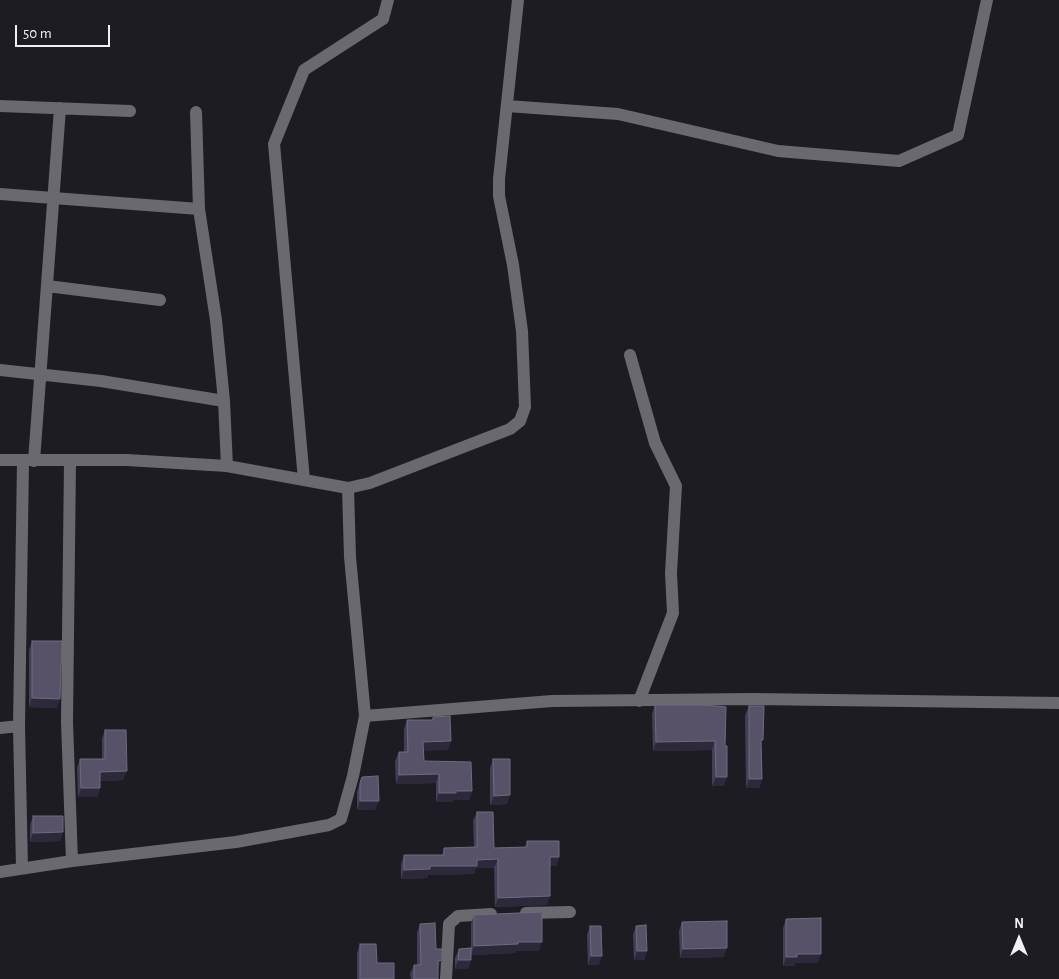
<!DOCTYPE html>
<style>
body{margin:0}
#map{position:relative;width:1059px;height:979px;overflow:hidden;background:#1d1c22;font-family:"Alegreya Sans",sans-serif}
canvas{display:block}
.north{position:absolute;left:994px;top:914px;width:50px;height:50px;-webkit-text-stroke:4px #1d1c22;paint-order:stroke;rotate:0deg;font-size:14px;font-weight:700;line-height:20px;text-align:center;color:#f1f1f5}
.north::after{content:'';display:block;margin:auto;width:18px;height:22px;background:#f1f1f5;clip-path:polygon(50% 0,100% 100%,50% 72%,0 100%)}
.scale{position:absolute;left:15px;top:25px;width:95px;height:22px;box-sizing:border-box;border:2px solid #f1f1f5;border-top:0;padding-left:6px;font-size:15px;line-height:18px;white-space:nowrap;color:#f1f1f5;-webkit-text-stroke:4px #1d1c22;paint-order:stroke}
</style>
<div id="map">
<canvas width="1059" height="979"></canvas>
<div class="north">N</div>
<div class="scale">50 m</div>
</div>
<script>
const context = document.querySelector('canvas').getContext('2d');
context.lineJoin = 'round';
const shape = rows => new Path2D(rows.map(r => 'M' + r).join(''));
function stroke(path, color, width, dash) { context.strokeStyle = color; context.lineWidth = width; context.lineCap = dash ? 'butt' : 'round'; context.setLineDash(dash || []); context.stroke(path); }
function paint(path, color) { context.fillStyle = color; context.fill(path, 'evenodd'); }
const minor = shape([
 [0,106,130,111],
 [507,106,618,114,778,151,899,161,958,135,987,0],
 [196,112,199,209,216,320,224,401,227,466],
 [0,194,199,209],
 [47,286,160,300],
 [630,355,655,443,676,486,671,573,673,613,639,701],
 [0,370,101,381,224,401],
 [0,460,127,460,227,466,348,488,370,483,510,429,520,421,525,407,522,331,513,265,499,196,499,179,518,0],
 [34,461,60,108],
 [70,461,67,722,72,861],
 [304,480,274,144,304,70,383,19,388,0],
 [365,716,552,701,753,699,1059,703],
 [0,728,19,726],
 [22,868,19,726,23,461],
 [0,872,72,861,236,842,329,825,341,819,353,776,365,716,350,557,348,488],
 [526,913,570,912],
 [446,979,449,924,458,916,491,914]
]);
const wall = shape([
 [32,641,57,708,29,707,29,650],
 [655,705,725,746,724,786,712,786,712,750,653,751,652,714],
 [749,706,761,746,762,779,759,788,746,788,745,715],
 [433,717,448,750,424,750,424,761,472,791,469,800,453,800,452,802,436,802,436,783,396,784,395,761,399,752,404,752,404,729,407,720,432,720],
 [105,730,123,780,100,781,100,788,97,797,78,797,77,768,80,759,102,759,102,739],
 [493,759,507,804,490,805,490,768],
 [362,777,375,810,357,810,357,792],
 [477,812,494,848,525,847,527,841,559,857,556,866,550,866,547,905,495,907,494,868,476,868,474,874,428,875,427,878,401,879,401,864,404,855,442,855,444,848,474,848,473,821],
 [33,816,63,832,60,841,30,842,30,825],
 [474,915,539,951,516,951,515,953,471,955,471,960,468,969,455,969,455,958,459,949,471,948,471,924],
 [786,919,818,963,795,963,794,966,783,966,783,928],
 [682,922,724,957,680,958,679,931],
 [420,924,436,949,438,969,438,979,411,979,410,974,414,965,417,965,417,933],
 [590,926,599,965,588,965,587,935],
 [636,926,647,951,644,960,634,960,633,935],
 [360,944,377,963,394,979,357,979,357,953]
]);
const shadedWall = shape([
 [32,698,60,699,57,708,29,707],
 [451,741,448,750,420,751,423,742],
 [715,741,712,750,653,751,656,742],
 [127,771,123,780,97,781,100,772],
 [439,774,436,783,396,784,399,775],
 [716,777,727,777,724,786,712,786],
 [749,779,762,779,759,788,746,788],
 [81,788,100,788,97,797,78,797],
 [456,791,472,791,469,800,453,800,452,802,436,802,439,793],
 [510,795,507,804,490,805,494,796],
 [360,801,379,801,375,810,357,810],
 [63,832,60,841,30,842,33,833],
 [550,857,559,857,556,866,546,866],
 [498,859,494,868,476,868,474,874,428,875,427,878,401,879,404,870,477,860],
 [550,896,547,905,495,907,498,898],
 [518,942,542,942,539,951,516,951,515,953,471,955,474,946],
 [727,948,724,957,680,958,683,949],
 [637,951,647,951,644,960,634,960],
 [797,954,821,954,818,963,795,963,794,966,783,966,786,957],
 [591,956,602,956,599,965,588,965],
 [442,960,438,969,434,970,438,961],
 [458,960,471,960,468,969,455,969]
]);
const building = shape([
 [32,641,62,641,60,699,32,698,32,641],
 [655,705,703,705,726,707,725,746,727,746,727,777,716,777,715,741,656,742,655,705],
 [749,706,764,706,763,740,761,740,762,779,749,779,749,706],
 [450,716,451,741,423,742,424,761,471,762,472,791,456,791,456,793,439,793,439,774,399,775,399,752,408,752,407,720,433,720,433,717,450,716],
 [105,730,126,730,127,771,100,772,100,788,81,788,80,759,105,759,105,730],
 [493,759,510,759,510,795,494,796,493,759],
 [378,776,379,801,360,801,360,783,362,777,378,776],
 [477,812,493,812,494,848,527,847,527,841,559,841,559,857,550,857,550,896,498,898,498,859,477,860,477,866,430,866,430,869,404,870,404,855,444,855,444,848,477,847,477,812],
 [33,816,63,816,63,832,33,833,33,816],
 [542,912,542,942,518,942,518,944,474,946,474,915,542,912],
 [821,918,821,954,797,954,797,957,786,957,786,919,821,918],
 [727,921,727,948,683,949,682,922,727,921],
 [435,923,436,949,442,949,442,960,438,961,438,979,414,979,414,965,421,965,420,924,435,923],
 [646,925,647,951,637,951,636,926,646,925],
 [590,926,601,926,602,956,591,956,590,926],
 [360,944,376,944,377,963,394,963,394,979,360,979,360,944],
 [471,948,471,960,458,960,459,949,471,948]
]);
stroke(minor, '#6a6970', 12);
paint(wall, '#443f57');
paint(shadedWall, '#2d293b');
paint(building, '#575268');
stroke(building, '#6f6b7e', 1);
</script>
